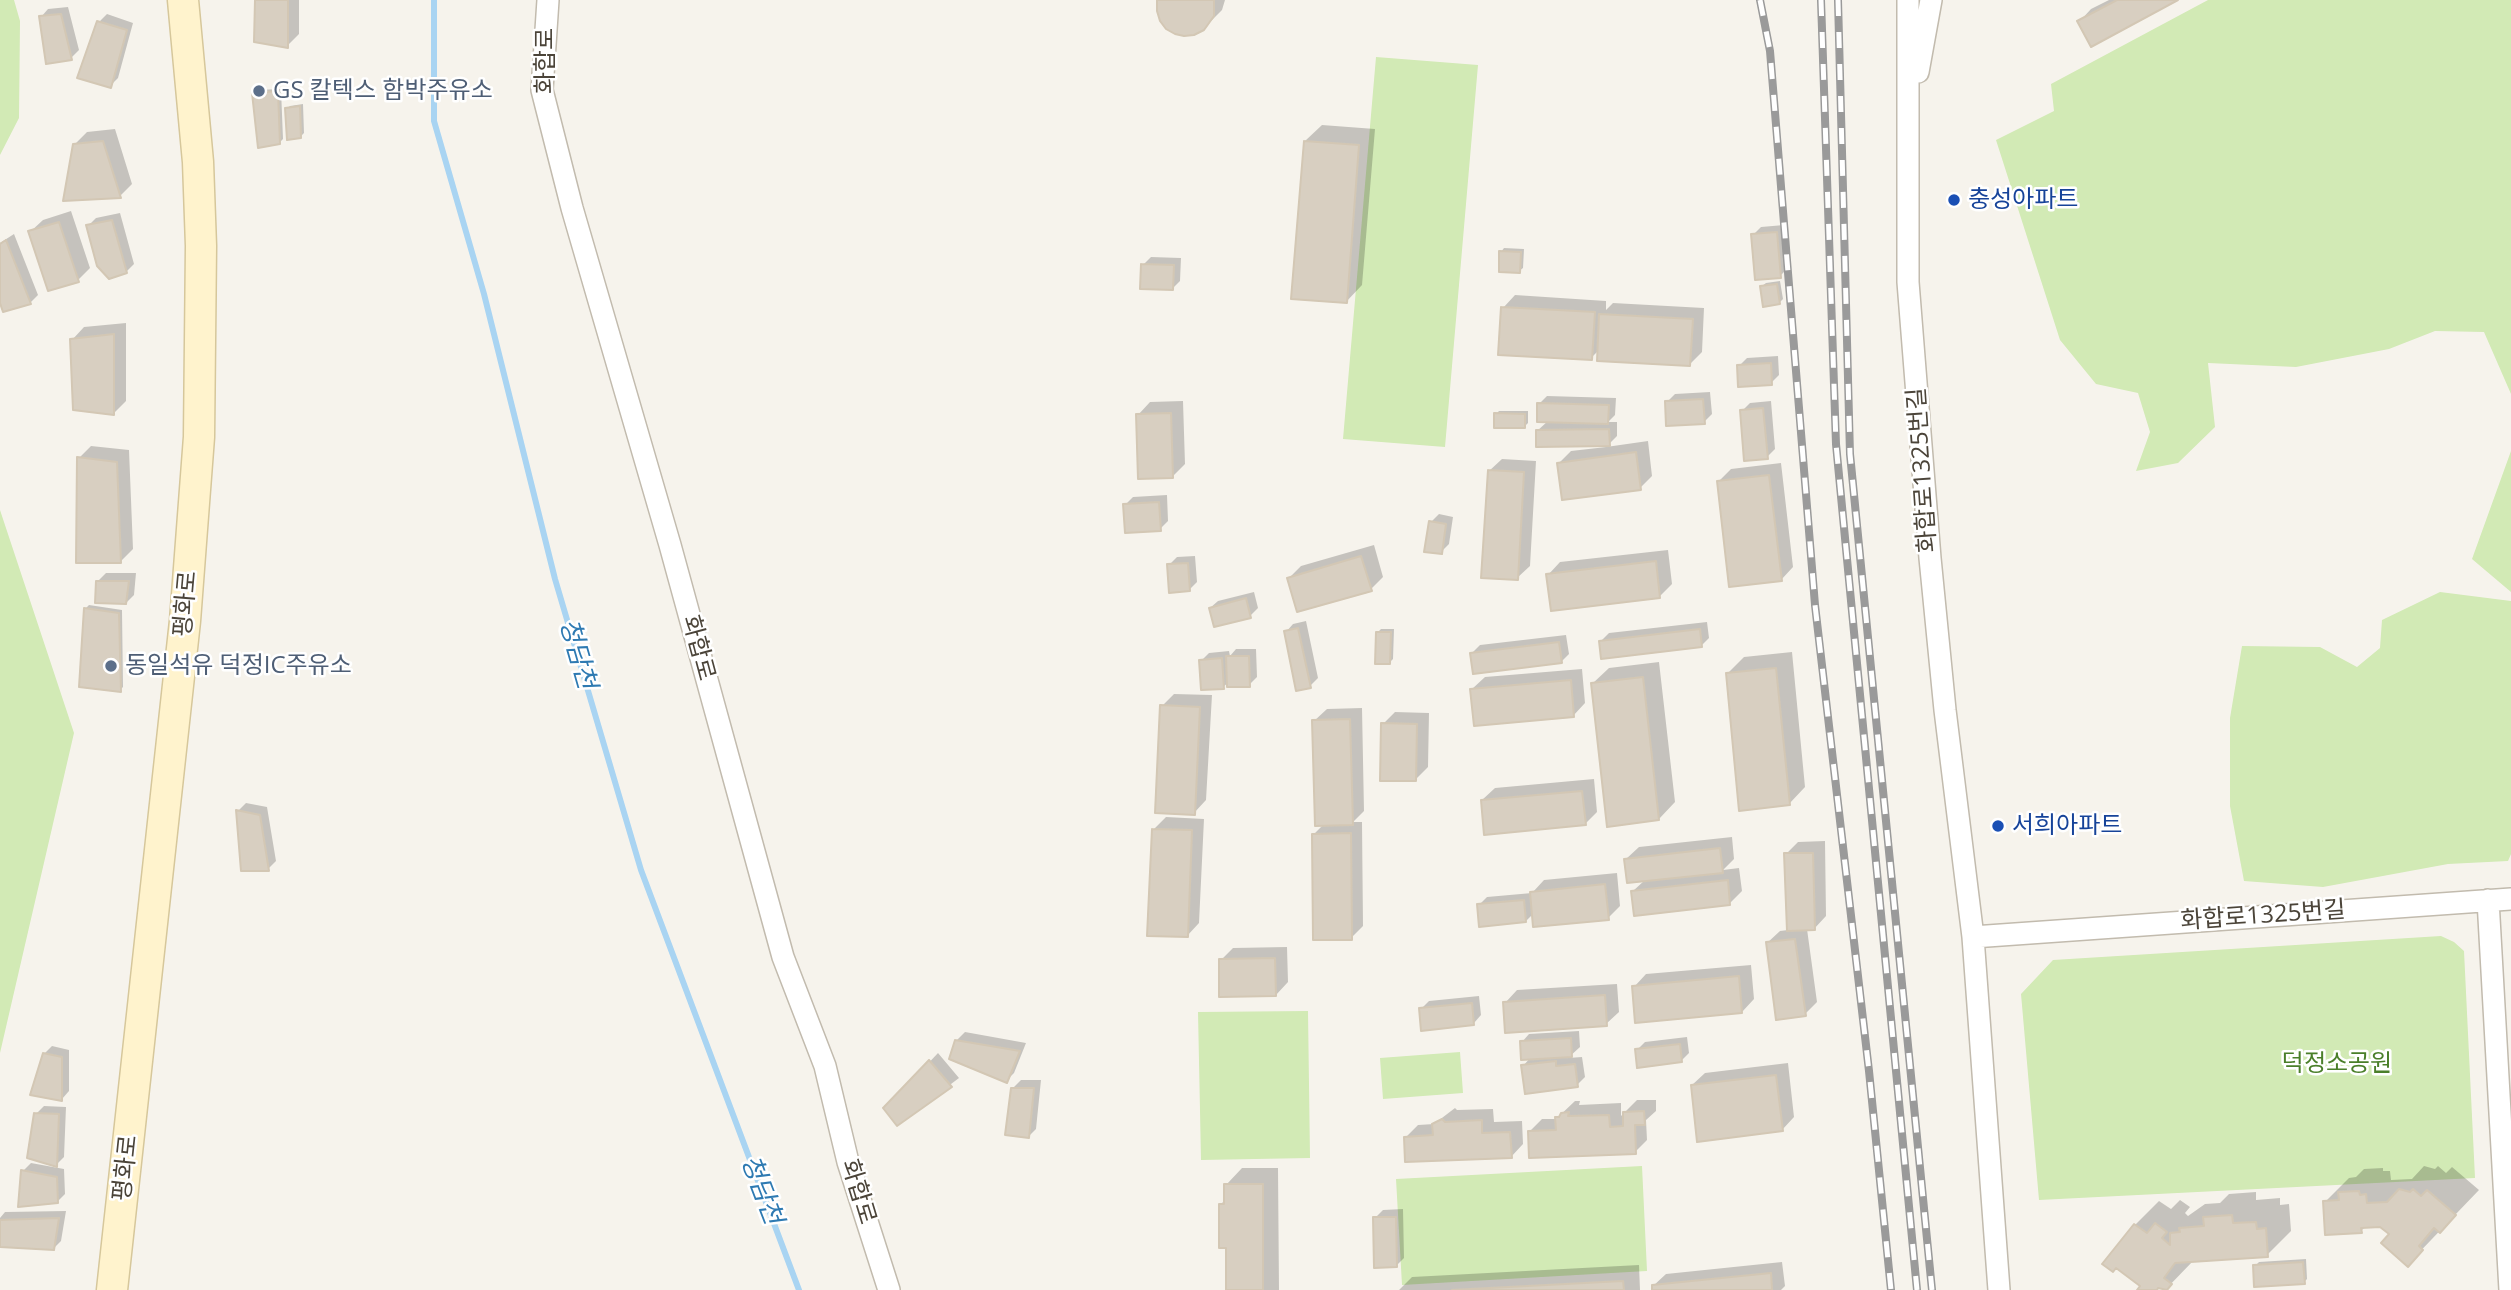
<!DOCTYPE html>
<meta charset="utf-8">
<style>
body{margin:0}
canvas{display:block;background:#f6f3ec}
</style>
<canvas width="2511" height="1290"></canvas>
<script>
const context = document.querySelector('canvas').getContext('2d');
context.lineJoin = 'round';
function paint(path, color) { context.fillStyle = color; context.fill(path, 'evenodd'); }
const shape = rows => new Path2D(rows.map(r => 'M' + r).join(''));
function stroke(path, color, width, dash) { context.strokeStyle = color; context.lineWidth = width; context.lineCap = dash ? 'butt' : 'round'; context.setLineDash(dash || []); context.stroke(path); }
function write(font, color, halo, rows, align = 'center') {
  context.font = font + ' "Open Sans","Noto Sans KR",sans-serif'; context.lineWidth = 5; context.setLineDash([]); context.textBaseline = 'middle'; context.strokeStyle = halo; context.fillStyle = color; for (const [text, x, y, turn = 0] of rows) {
    context.save(); context.translate(x, y); context.rotate((+turn || 0) * Math.PI / 180); context.textAlign = isNaN(turn) ? turn : align; if (halo) context.strokeText(text, 0, 0); context.fillText(text, 0, 0); context.restore();
  }
}
const green = shape([
 [0,0,14,0,20,21,19,118,0,155],
 [2208,0,2511,0,2511,394,2484,332,2435,331,2389,349,2296,367,2208,363,2215,427,2178,463,2136,471,2150,432,2138,393,2096,384,2060,340,1996,140,2054,111,2051,84],
 [1376,57,1478,65,1445,447,1343,439],
 [2511,451,2511,592,2472,559],
 [0,510,74,733,0,1053],
 [2440,592,2511,601,2511,854,2508,861,2448,864,2323,887,2244,881,2230,806,2230,718,2242,646,2320,647,2357,667,2380,648,2382,620],
 [2441,936,2454,942,2464,951,2475,1178,2039,1200,2021,994,2053,960],
 [1308,1011,1310,1158,1201,1160,1198,1012],
 [1460,1052,1463,1093,1383,1099,1380,1058],
 [1642,1166,1647,1271,1402,1285,1396,1179]
]);
const shadow = shape([
 [256,0,299,0,299,34,287,46],
 [1161,0,1225,0,1222,10,1209,23],
 [2109,0,2174,0,2079,22,2091,9],
 [68,7,79,50,71,58,41,17,48,9],
 [107,14,133,23,118,78,110,86,99,22],
 [281,89,283,139,280,142,253,94,257,90],
 [303,104,304,133,301,136,287,109,290,106],
 [1322,125,1375,129,1362,285,1346,302,1305,141],
 [115,129,132,184,120,196,74,145,87,132],
 [71,211,90,268,78,280,30,232,43,220],
 [120,213,134,264,126,272,88,226,96,218],
 [1784,225,1788,268,1780,276,1753,235,1761,227],
 [14,234,38,295,30,303,0,298,0,243],
 [1504,248,1524,249,1523,268,1519,271,1501,252],
 [1151,257,1181,258,1180,281,1172,289,1143,265],
 [1780,281,1783,299,1779,303,1762,286,1766,283],
 [1515,295,1606,301,1606,310,1613,303,1704,308,1702,352,1689,365,1599,350,1591,358,1503,308],
 [126,323,126,401,113,414,72,340,84,327],
 [1778,356,1779,375,1771,383,1739,366,1747,358],
 [1710,392,1712,414,1704,422,1667,402,1675,394],
 [1547,396,1616,398,1615,415,1608,422,1617,422,1617,436,1606,447,1648,441,1652,476,1640,488,1559,463,1571,451,1606,447,1606,444,1537,431,1548,421,1539,404],
 [1183,401,1185,464,1173,476,1138,415,1150,402],
 [1771,401,1775,449,1767,457,1742,411,1750,403],
 [1499,411,1528,411,1528,423,1524,427,1496,414],
 [91,446,129,450,133,549,121,561,79,458],
 [1502,459,1536,461,1530,566,1517,578,1489,471],
 [1781,463,1793,567,1781,580,1719,481,1731,469],
 [1167,495,1168,521,1160,529,1125,505,1133,497],
 [1439,514,1453,517,1449,544,1441,552,1431,522],
 [1374,545,1383,577,1371,589,1289,578,1301,566],
 [1668,550,1672,584,1660,596,1548,575,1560,562],
 [1195,556,1197,582,1189,590,1169,565,1177,557],
 [106,573,136,573,134,595,126,603,98,581],
 [1254,592,1258,608,1250,616,1210,608,1218,601],
 [89,605,122,610,123,687,120,690,86,608],
 [1306,621,1318,678,1310,686,1286,632,1293,624],
 [1707,622,1709,638,1701,646,1601,641,1609,633],
 [1381,629,1394,629,1393,659,1389,663,1377,633],
 [1566,635,1569,654,1561,662,1472,653,1480,645],
 [1236,649,1256,649,1257,677,1249,685,1229,682,1223,687,1201,661,1209,653,1229,651,1230,656],
 [1792,652,1805,787,1789,804,1727,674,1744,657],
 [1659,662,1675,802,1659,819,1592,684,1609,668],
 [1582,669,1585,703,1573,716,1472,689,1485,677],
 [1174,694,1212,695,1206,800,1194,813,1162,706],
 [1362,708,1364,811,1353,822,1362,822,1363,926,1351,938,1314,834,1324,824,1314,721,1327,709],
 [1395,712,1429,713,1428,767,1415,780,1383,724],
 [1594,779,1597,812,1585,824,1482,800,1495,788],
 [246,803,267,807,276,861,268,869,238,811],
 [1166,817,1204,819,1199,923,1187,936,1154,829],
 [1732,837,1734,859,1723,870,1739,868,1742,891,1730,903,1633,891,1645,880,1626,859,1639,847],
 [1825,841,1826,916,1814,929,1807,929,1817,1002,1805,1014,1767,943,1780,931,1788,930,1786,854,1798,842],
 [1617,873,1620,906,1608,918,1534,913,1526,921,1479,905,1487,897,1532,893,1544,880],
 [1287,947,1288,982,1276,995,1221,960,1233,948],
 [1751,965,1754,999,1742,1012,1634,987,1646,974],
 [1617,984,1619,1012,1606,1024,1505,1003,1517,990],
 [1479,996,1481,1015,1474,1023,1421,1009,1429,1001],
 [1579,1031,1580,1047,1568,1058,1582,1057,1585,1077,1577,1085,1523,1066,1531,1057,1522,1042,1529,1034],
 [965,1032,1026,1043,1014,1073,1006,1081,957,1040],
 [1687,1037,1689,1053,1681,1061,1637,1050,1645,1042],
 [52,1046,69,1050,69,1091,62,1099,44,1054],
 [938,1053,959,1078,898,1124,886,1108],
 [1788,1063,1794,1117,1782,1130,1692,1085,1705,1073],
 [1021,1080,1041,1080,1036,1129,1028,1137,1013,1088],
 [1637,1100,1656,1100,1656,1111,1646,1120,1647,1140,1635,1152,1529,1132,1542,1119,1556,1119,1575,1101,1580,1101,1579,1105,1621,1103,1621,1116],
 [44,1106,66,1107,64,1157,56,1165,36,1114],
 [1455,1108,1457,1110,1493,1109,1494,1122,1522,1121,1523,1144,1511,1157,1406,1137,1418,1125,1434,1124],
 [31,1163,64,1169,65,1194,57,1202,23,1171],
 [2424,1166,2435,1169,2438,1166,2446,1173,2452,1167,2479,1190,2408,1264,2391,1234,2381,1225,2366,1226,2361,1231,2325,1202,2349,1178,2356,1177,2364,1169,2383,1168,2383,1171,2390,1171,2391,1180,2412,1179],
 [1242,1168,1278,1168,1279,1290,1228,1290,1227,1247,1220,1205,1226,1199,1226,1185],
 [2256,1192,2256,1200,2280,1198,2280,1205,2289,1204,2291,1231,2267,1255,2194,1260,2165,1290,2160,1287,2157,1290,2139,1290,2142,1286,2135,1225,2159,1201,2171,1209,2180,1200,2190,1207,2185,1213,2188,1216,2205,1204,2220,1203,2229,1194],
 [1403,1209,1404,1258,1396,1266,1375,1218,1383,1210],
 [66,1211,61,1241,53,1249,0,1245,0,1218,5,1212],
 [2306,1259,2307,1279,2304,1282,2255,1266,2259,1262],
 [1782,1262,1785,1286,1781,1290,1654,1290,1653,1286,1666,1274],
 [1639,1265,1640,1290,1399,1290,1412,1277]
]);
const stream = shape([
 [434,0,434,121,484,294,555,579,641,870,799,1290]
]);
const building = shape([
 [255,0,288,0,288,48,254,42,255,0],
 [1157,0,1214,0,1214,16,1204,30,1194,35,1184,36,1175,34,1166,29,1160,21,1157,11,1157,0],
 [2117,0,2178,0,2091,47,2077,21,2117,0],
 [61,14,72,60,46,64,39,16,61,14],
 [97,21,127,30,111,88,77,78,97,21],
 [278,91,280,144,258,148,252,93,278,91],
 [300,106,301,138,287,140,285,108,300,106],
 [103,141,121,198,63,201,73,144,103,141],
 [1304,141,1359,145,1347,303,1291,299,1304,141],
 [112,220,127,273,109,279,97,266,86,225,112,220],
 [59,222,79,282,48,291,28,231,59,222],
 [1777,232,1781,278,1755,280,1751,234,1777,232],
 [6,240,31,304,3,312,0,303,0,244,6,240],
 [1499,251,1521,252,1520,273,1499,272,1499,251],
 [1141,264,1174,265,1173,290,1140,289,1141,264],
 [1777,284,1780,304,1763,307,1760,286,1777,284],
 [1501,307,1595,312,1592,360,1498,355,1501,307],
 [1599,314,1693,319,1690,366,1597,361,1599,314],
 [114,334,114,415,73,410,70,339,114,334],
 [1771,363,1772,385,1738,387,1737,365,1771,363],
 [1703,399,1705,424,1666,426,1665,401,1703,399],
 [1537,403,1609,405,1608,424,1537,422,1537,403],
 [1763,408,1768,459,1744,461,1740,410,1763,408],
 [1171,413,1173,478,1138,479,1136,414,1171,413],
 [1494,413,1525,414,1525,428,1494,428,1494,413],
 [1609,429,1610,446,1536,447,1536,430,1609,429],
 [1636,452,1641,490,1562,500,1557,463,1636,452],
 [77,457,117,462,121,563,76,563,77,457],
 [1488,470,1524,472,1518,580,1481,578,1488,470],
 [1769,475,1782,581,1729,587,1717,481,1769,475],
 [1159,502,1161,531,1125,533,1123,504,1159,502],
 [1429,521,1446,524,1442,554,1424,552,1429,521],
 [1361,556,1372,591,1297,612,1287,578,1361,556],
 [1656,561,1660,598,1551,611,1546,574,1656,561],
 [1188,563,1190,591,1169,593,1167,564,1188,563],
 [96,581,129,581,126,604,95,603,96,581],
 [1246,598,1251,618,1214,627,1209,608,1246,598],
 [84,608,119,613,121,692,79,687,84,608],
 [1298,628,1311,688,1296,691,1284,631,1298,628],
 [1700,629,1702,647,1601,659,1599,641,1700,629],
 [1376,632,1391,632,1390,664,1375,664,1376,632],
 [1559,642,1562,663,1473,674,1470,653,1559,642],
 [1226,656,1249,656,1250,687,1227,687,1226,656],
 [1222,658,1224,689,1201,690,1199,660,1222,658],
 [1776,668,1790,805,1739,811,1726,673,1776,668],
 [1643,677,1659,820,1607,827,1591,683,1643,677],
 [1571,680,1574,717,1474,726,1470,689,1571,680],
 [1160,705,1200,707,1195,815,1155,813,1160,705],
 [1350,719,1353,825,1315,826,1312,720,1350,719],
 [1381,723,1417,724,1416,781,1380,781,1381,723],
 [1582,791,1586,825,1484,835,1481,800,1582,791],
 [236,810,260,815,269,871,241,871,236,810],
 [1152,829,1192,830,1188,937,1147,936,1152,829],
 [1351,833,1352,940,1313,940,1312,834,1351,833],
 [1720,848,1723,873,1627,883,1624,859,1720,848],
 [1784,853,1813,853,1815,930,1787,931,1784,853],
 [1728,880,1730,905,1634,916,1631,891,1728,880],
 [1605,884,1609,920,1533,927,1530,892,1605,884],
 [1524,900,1526,922,1479,927,1477,904,1524,900],
 [1795,939,1806,1016,1776,1020,1766,942,1795,939],
 [1275,958,1276,996,1219,997,1219,959,1275,958],
 [1739,976,1742,1013,1635,1023,1632,986,1739,976],
 [1605,995,1607,1026,1505,1033,1503,1002,1605,995],
 [1472,1003,1474,1025,1421,1031,1419,1008,1472,1003],
 [1571,1038,1572,1057,1521,1060,1520,1041,1571,1038],
 [955,1040,1020,1051,1007,1083,949,1059,955,1040],
 [1680,1044,1682,1062,1637,1068,1635,1049,1680,1044],
 [43,1053,62,1057,62,1101,30,1095,43,1053],
 [929,1060,952,1087,897,1126,883,1108,929,1060],
 [1556,1061,1556,1066,1575,1064,1578,1087,1525,1094,1521,1065,1556,1061],
 [1776,1075,1783,1131,1697,1142,1691,1085,1776,1075],
 [1011,1088,1034,1088,1029,1138,1005,1135,1011,1088],
 [1644,1111,1645,1125,1635,1125,1636,1154,1529,1158,1528,1131,1556,1130,1555,1117,1559,1117,1561,1113,1569,1112,1568,1116,1609,1115,1610,1127,1623,1126,1623,1112,1644,1111],
 [34,1113,59,1114,57,1167,27,1158,34,1113],
 [1442,1119,1445,1122,1482,1120,1482,1133,1510,1132,1512,1158,1405,1162,1404,1137,1433,1135,1432,1124,1442,1119],
 [21,1170,57,1177,58,1203,18,1207,21,1170],
 [1224,1184,1263,1184,1263,1290,1226,1290,1226,1248,1219,1248,1219,1204,1224,1204,1224,1184],
 [2399,1189,2410,1192,2413,1189,2421,1196,2427,1190,2456,1215,2440,1233,2434,1228,2419,1246,2423,1250,2408,1267,2381,1243,2389,1234,2380,1227,2361,1228,2362,1233,2325,1235,2323,1201,2339,1200,2338,1192,2359,1191,2360,1195,2366,1194,2367,1203,2387,1202,2399,1189],
 [2232,1215,2233,1223,2256,1222,2257,1229,2266,1228,2268,1257,2175,1263,2164,1278,2172,1284,2167,1290,2158,1288,2157,1290,2137,1290,2140,1286,2116,1268,2113,1272,2102,1264,2134,1224,2147,1233,2155,1223,2167,1232,2162,1238,2170,1245,2170,1233,2180,1232,2179,1228,2204,1226,2203,1217,2232,1215],
 [1373,1217,1396,1217,1397,1267,1374,1268,1373,1217],
 [59,1218,54,1250,0,1247,0,1220,59,1218],
 [2303,1262,2305,1284,2254,1287,2253,1265,2303,1262],
 [1771,1273,1772,1290,1652,1290,1652,1285,1771,1273],
 [1623,1281,1624,1290,1452,1290,1623,1281]
]);
const minor = shape([
 [548,0,542,90,572,208,670,545,783,957,825,1066,848,1162,889,1290],
 [1908,0,1908,282,1930,558,1945,710,1973,937,1999,1290],
 [1918,72,1931,0],
 [2488,900,2510,1290],
 [1973,937,2511,899]
]);
const secondary = shape([
 [112,1290,185,621,199,437,201,246,198,162,183,0]
]);
const rail = shape([
 [1760,0,1770,51,1815,605,1869,1071,1891,1290],
 [1821,0,1836,444,1917,1290],
 [1838,0,1850,454,1932,1290]
]);
const markers = [
 [259,91,7,"#5c6f8a"],
 [1954,200,7,"#1a4fb4"],
 [111,666,7,"#5c6f8a"],
 [1998,826,7,"#1a4fb4"]
];
const streetNames = [
 ["화합로",546,61,-90],
 ["화합로1325번길",1923,470,-94],
 ["평화로",186,604,-85],
 ["화합로",698,648,75],
 ["화합로1325번길",2263,916,-4],
 ["평화로",126,1168,-84],
 ["화합로",858,1192,73]
];
const serviceNames = [
 ["GS 칼텍스 함박주유소",273,91],
 ["동일석유 덕정IC주유소",125,666]
];
const transitNames = [
 ["충성아파트",1968,200],
 ["서희아파트",2012,826]
];
const parkNames = [
 ["덕정소공원",2337,1064]
];
const waterNames = [
 ["청담천",577,654,74],
 ["청담천",761,1190,69]
];
paint(green, '#d2eab5');
paint(shadow, '#0003');
stroke(stream, '#a9d4f2', 6);
paint(building, '#d8cfc1');
stroke(building, '#d3c7b4', 2);
stroke(minor, '#c2bbae', 24);
stroke(secondary, '#d6c79b', 33);
stroke(minor, '#fff', 21);
stroke(secondary, '#fff3cd', 30);
stroke(rail, '#9a9a9a', 8);
stroke(rail, '#fff', 5, [16]);
for (const [x, y, r, color] of markers) { const dot = new Path2D(); dot.arc(x, y, r, 0, 2 * Math.PI); context.fillStyle = color; context.fill(dot); stroke(dot, '#fff', 2.5); }
write('24px', '#4b4439', '#fff', streetNames);
write('24px', '#4e5e75', '#fff', serviceNames, 'left');
write('24px', '#164399', '#fff', transitNames, 'left');
write('24px', '#4a7f2a', '#fff', parkNames);
write('italic 26px', '#2e7ab2', '#fff', waterNames);
</script>
